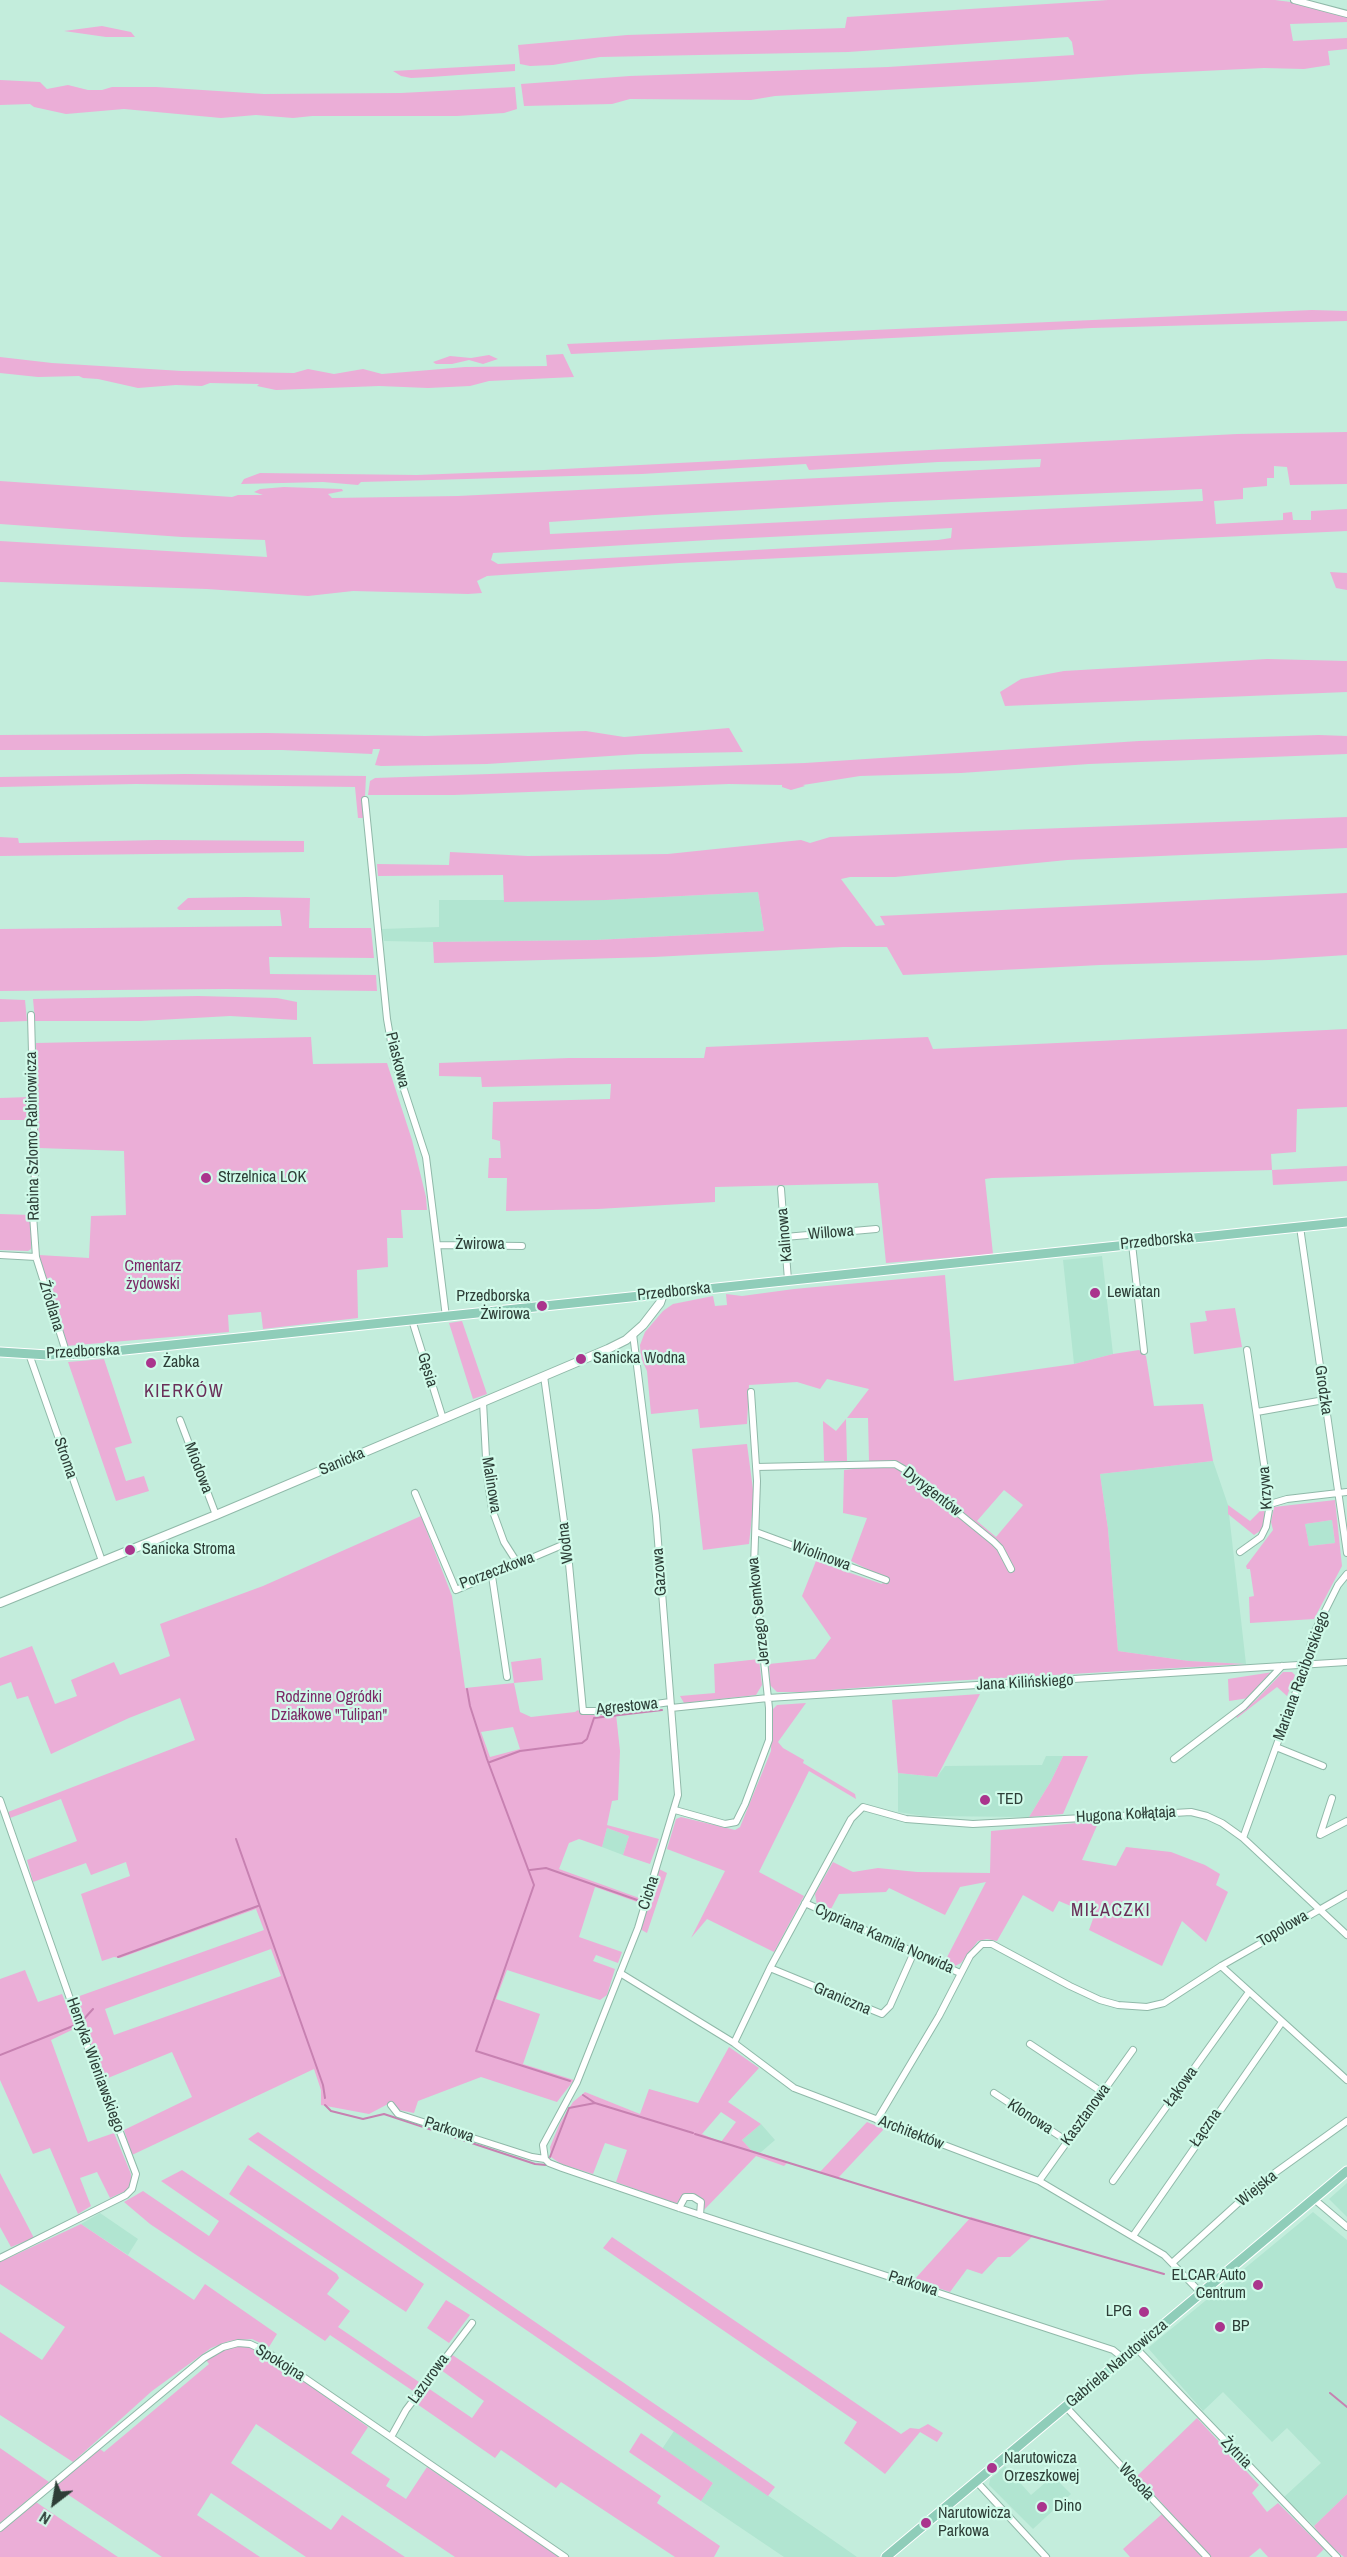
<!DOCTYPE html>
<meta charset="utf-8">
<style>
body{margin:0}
#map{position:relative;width:1347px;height:2557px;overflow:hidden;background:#c3eddc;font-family:"Archivo Narrow",sans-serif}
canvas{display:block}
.north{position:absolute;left:24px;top:2473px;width:60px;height:60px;-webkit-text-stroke:4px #d0fae9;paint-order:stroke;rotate:211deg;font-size:16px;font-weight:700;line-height:24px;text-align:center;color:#2d3e37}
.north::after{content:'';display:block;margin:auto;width:21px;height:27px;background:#2d3e37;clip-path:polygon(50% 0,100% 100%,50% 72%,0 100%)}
</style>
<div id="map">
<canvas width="1347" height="2557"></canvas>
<div class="north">N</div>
</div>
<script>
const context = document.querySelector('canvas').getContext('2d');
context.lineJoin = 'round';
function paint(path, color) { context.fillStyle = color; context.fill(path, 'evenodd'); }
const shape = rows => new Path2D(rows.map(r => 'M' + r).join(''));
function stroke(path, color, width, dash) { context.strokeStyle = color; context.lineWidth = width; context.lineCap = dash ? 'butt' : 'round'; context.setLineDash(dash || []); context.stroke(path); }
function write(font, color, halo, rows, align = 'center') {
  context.font = font + ' "Archivo Narrow",sans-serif'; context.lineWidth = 4.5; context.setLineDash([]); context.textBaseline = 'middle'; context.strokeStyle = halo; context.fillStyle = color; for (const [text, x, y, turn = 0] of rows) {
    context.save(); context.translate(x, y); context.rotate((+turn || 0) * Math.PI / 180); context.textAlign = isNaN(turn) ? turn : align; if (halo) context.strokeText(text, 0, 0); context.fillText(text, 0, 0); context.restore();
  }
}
const built = shape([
 [758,892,764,931,596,940,433,942,384,941,382,929,439,927,439,900,606,900],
 [1102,1256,1113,1354,1074,1364,1063,1260],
 [1213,1461,1228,1505,1246,1664,1189,1661,1118,1651,1108,1529,1100,1474],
 [1332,1520,1335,1543,1309,1546,1305,1524],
 [1046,1756,1063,1756,1051,1781,1029,1817,923,1816,898,1812,898,1773,937,1777,945,1766,1042,1765],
 [607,1828,629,1836,623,1855,602,1847],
 [761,2124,775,2140,760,2153,751,2150,742,2140],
 [1347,2183,1347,2217,1329,2199],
 [1313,2212,1347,2240,1347,2494,1314,2526,1284,2497,1321,2463,1287,2428,1272,2442,1223,2392,1203,2411,1148,2348],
 [100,2213,138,2239,128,2255,81,2224],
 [674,2431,827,2536,857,2557,784,2557,701,2501,713,2483,662,2449],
 [1005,2466,1031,2495,1053,2476,1071,2494,1033,2529,989,2485,990,2479]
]);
const green = shape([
 [1108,0,1275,0,1314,5,1347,16,1347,22,1290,24,1293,41,1347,38,1347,49,1328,51,1330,65,1304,69,1264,68,1141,74,1032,82,775,96,751,100,630,99,612,104,524,106,521,84,630,76,888,67,1074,55,1072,42,1068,37,848,52,600,57,553,65,530,66,520,64,518,45,627,35,845,28,847,17],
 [102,26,131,32,135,37,106,37,64,31],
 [515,64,515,71,431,77,411,78,401,76,393,71],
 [0,80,40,82,47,89,68,85,88,90,102,90,112,87,156,87,264,94,401,93,515,87,517,109,504,113,457,116,312,116,293,118,256,115,221,118,124,109,66,114,34,107,30,104,0,105],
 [1312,310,1347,311,1347,321,1092,328,592,353,571,354,567,344],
 [563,354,574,377,489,381,470,386,428,388,379,386,276,390,257,386,259,384,210,383,202,386,176,385,138,388,98,379,83,378,79,376,38,377,0,373,0,357,52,363,182,371,294,373,308,369,334,374,363,369,382,374,465,367,547,366,546,355],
 [489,355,498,359,483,364,469,360,452,364,436,364,433,362,450,356,471,358],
 [1347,432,1347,484,1290,485,1287,467,1274,466,1274,478,1267,478,1267,486,1243,488,1243,499,1214,501,1216,524,1283,520,1283,513,1292,512,1293,520,1311,520,1311,511,1347,509,1347,531,679,563,487,576,477,581,482,593,468,594,353,591,308,596,207,589,0,582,0,541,267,557,265,540,182,537,0,524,0,481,232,497,238,495,263,495,254,492,260,489,284,487,342,489,343,491,328,494,332,498,458,496,1040,467,1041,459,938,462,809,470,806,464,642,474,361,482,358,485,323,482,241,484,244,479,260,473,417,475,544,470,1237,434],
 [1202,489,1203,501,550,534,549,522,655,515,891,502],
 [952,528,951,538,938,540,498,564,491,560,493,553,709,540],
 [1330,572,1347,573,1347,590,1336,588],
 [1267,659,1347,661,1347,692,1005,706,1000,692,1021,679,1064,671],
 [729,728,743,752,640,754,487,764,381,766,375,765,380,749,373,749,372,754,282,750,0,750,0,735,266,733,425,736,586,731,624,737],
 [1319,735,1347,736,1347,754,1089,764,961,773,860,776,803,785,805,786,791,790,782,787,782,785,729,784,454,795,368,795,370,781,375,778,805,763,1139,741],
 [185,774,366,776,364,818,358,818,355,787,136,784,0,787,0,777],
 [1347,817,1347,848,1067,860,895,877,850,877,841,879,876,926,885,925,880,916,1347,893,1347,955,1269,960,1100,965,903,975,887,947,843,947,654,957,434,963,433,942,596,940,764,931,758,892,606,900,504,902,503,875,378,876,377,864,449,865,450,852,528,856,668,854,801,840,810,843,830,837],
 [0,837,18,838,19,843,157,840,304,841,304,852,0,856],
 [246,897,310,898,309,928,371,928,374,958,269,957,270,974,376,975,377,991,226,989,0,991,0,929,282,926,280,910,179,910,177,908,188,898],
 [198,996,277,998,297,1002,297,1020,230,1016,140,1021,35,1021,33,999],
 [0,999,25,1000,27,1021,0,1022],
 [1347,1029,1347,1107,1297,1109,1296,1152,1271,1154,1272,1170,1347,1166,1347,1181,1273,1185,1272,1170,992,1178,985,1179,993,1254,886,1263,878,1183,715,1187,715,1202,598,1209,506,1211,507,1178,488,1178,489,1158,501,1158,500,1141,492,1139,493,1102,610,1099,611,1084,482,1087,481,1077,439,1076,439,1063,569,1058,704,1058,706,1047,928,1037,933,1049],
 [311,1037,313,1064,387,1063,412,1140,426,1197,427,1210,401,1210,403,1238,387,1238,388,1267,357,1270,358,1318,263,1329,261,1312,228,1315,229,1332,66,1346,39,1255,89,1258,91,1216,126,1215,124,1151,39,1148,36,1043],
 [30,1097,32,1120,0,1120,0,1098],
 [0,1214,31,1215,31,1249,28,1251,0,1250],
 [945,1275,954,1381,1074,1364,1113,1354,1139,1350,1146,1356,1154,1406,1203,1404,1213,1461,1100,1474,1108,1529,1118,1651,1189,1661,1246,1664,932,1682,805,1692,777,1692,770,1685,769,1664,815,1659,831,1638,802,1596,816,1561,882,1584,885,1578,851,1561,867,1518,843,1513,844,1470,881,1466,881,1461,869,1461,868,1418,847,1418,869,1389,827,1379,820,1389,797,1382,749,1385,747,1424,700,1428,698,1409,651,1414,647,1371,641,1358,640,1345,645,1332,663,1311,673,1304,713,1296,715,1306,727,1305,726,1294,742,1296,794,1289],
 [1004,1490,1023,1505,996,1537,977,1521],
 [1235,1308,1242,1347,1194,1354,1190,1323,1207,1321,1205,1311],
 [462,1321,487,1394,473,1399,449,1323],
 [104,1359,132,1443,115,1448,126,1481,144,1476,149,1491,116,1501,68,1362],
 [846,1419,847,1461,824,1461,823,1421,836,1431],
 [747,1444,754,1497,749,1544,703,1550,692,1449],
 [1335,1500,1342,1566,1314,1619,1250,1623,1249,1597,1254,1596,1250,1569,1247,1569,1246,1566,1273,1530,1271,1522,1274,1507],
 [1332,1520,1335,1543,1309,1546,1305,1524],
 [1228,1505,1250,1521,1264,1507,1265,1519,1263,1529,1254,1535,1228,1514],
 [421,1516,452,1596,465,1688,514,1683,511,1662,541,1658,543,1680,514,1683,520,1712,531,1717,575,1712,578,1710,582,1714,589,1715,616,1714,620,1751,618,1800,612,1801,607,1825,659,1839,650,1864,623,1855,629,1836,607,1828,602,1847,579,1839,569,1843,559,1869,642,1899,640,1903,595,1887,579,1937,622,1952,618,1963,596,1955,593,1961,615,1969,607,1995,600,2000,507,1970,496,1999,540,2014,523,2064,574,2080,557,2102,481,2077,418,2101,414,2113,399,2110,388,2104,369,2114,321,2105,321,2090,314,2069,132,2155,124,2130,192,2097,172,2052,103,2080,74,1998,264,1930,256,1909,120,1958,114,1957,102,1961,81,1894,130,1876,126,1862,91,1875,86,1863,33,1882,27,1860,77,1841,61,1799,10,1818,8,1812,195,1740,180,1698,129,1718,51,1754,28,1696,17,1699,11,1682,0,1686,0,1658,32,1646,55,1704,77,1696,71,1680,114,1662,120,1675,170,1656,160,1624,263,1586],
 [513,1727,520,1749,490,1757,481,1732],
 [271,1949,281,1976,114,2035,105,2009],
 [759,1659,762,1685,756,1695,684,1703,680,1696,715,1693,714,1664],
 [1273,1672,1249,1698,1229,1701,1228,1679],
 [1283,1672,1292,1672,1295,1675,1287,1696,1277,1687,1237,1718,1236,1716,1256,1700],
 [980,1694,937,1777,898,1773,892,1700],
 [806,1703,778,1742,783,1748,804,1760,803,1763,855,1794,856,1799,809,1771,759,1872,804,1896,774,1952,707,1919,691,1938,725,1871,667,1849,676,1819,681,1817,735,1830,740,1827,771,1751,772,1710,777,1705],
 [1063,1756,1088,1756,1063,1814,1029,1817,1051,1781],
 [1099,1821,1082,1860,1116,1866,1126,1847,1171,1852,1205,1865,1220,1874,1216,1885,1228,1892,1206,1942,1182,1921,1162,1966,1089,1930,1094,1916,1059,1901,1053,1912,1023,1895,997,1941,987,1939,978,1941,961,1963,955,1966,944,1963,986,1882,960,1887,945,1915,889,1888,886,1892,839,1894,830,1911,817,1905,815,1894,833,1862,853,1872,878,1868,917,1872,990,1873,991,1831],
 [659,1869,667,1873,647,1933,640,1929],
 [25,1970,38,2002,62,1994,76,2028,51,2040,88,2142,114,2133,131,2174,131,2184,126,2191,110,2198,97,2172,80,2178,91,2206,78,2214,50,2148,33,2154,0,2080,0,1979],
 [729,2047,759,2068,728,2102,761,2124,742,2140,751,2150,788,2162,784,2166,756,2156,704,2210,701,2200,683,2195,676,2204,616,2182,627,2150,605,2143,593,2174,561,2164,551,2157,550,2147,560,2123,573,2102,585,2092,640,2114,649,2089,698,2103],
 [721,2112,736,2122,721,2142,702,2134],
 [867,2122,884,2129,838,2178,819,2173],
 [258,2132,767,2481,775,2487,768,2496,248,2139],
 [248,2165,424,2284,406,2312,229,2194],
 [182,2170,337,2274,339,2278,327,2294,350,2311,338,2327,419,2382,413,2391,330,2335,325,2341,150,2224,124,2202,143,2191,209,2236,219,2221,161,2181],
 [0,2173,34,2238,11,2247,0,2227],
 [971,2217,1033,2236,1010,2257,998,2257,982,2274,967,2269,950,2292,914,2280],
 [81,2224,194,2300,205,2284,277,2334,269,2347,252,2339,229,2341,211,2348,152,2391,73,2462,0,2415,0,2332,42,2360,65,2327,0,2284,0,2262],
 [612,2237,901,2434,910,2428,919,2429,928,2424,943,2433,937,2442,920,2432,885,2474,844,2443,857,2422,603,2248],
 [446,2300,470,2315,449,2343,427,2328],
 [244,2345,260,2350,368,2427,351,2453,390,2479,386,2486,406,2499,427,2467,559,2557,455,2557,256,2424,231,2463,331,2530,342,2515,405,2557,306,2557,211,2493,197,2515,260,2557,162,2557,55,2486,100,2449,104,2452,209,2364,206,2360,230,2347],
 [451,2354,661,2496,657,2503,720,2546,714,2557,675,2557,561,2482,556,2488,501,2450,495,2458,417,2404,428,2388,472,2418,484,2401,441,2370],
 [1197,2418,1259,2485,1252,2493,1267,2512,1278,2503,1324,2549,1316,2557,1268,2557,1260,2548,1249,2557,1211,2557,1137,2476],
 [641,2433,713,2483,701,2501,629,2452],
 [0,2448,49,2482,0,2523],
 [1347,2494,1347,2557,1344,2557,1323,2540,1314,2526],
 [36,2502,68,2524,118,2557,0,2557,0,2529,14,2521],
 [1162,2514,1202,2557,1130,2557,1123,2549]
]);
const stream = shape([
 [467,1689,470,1706,487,1759,534,1885,476,2051,570,2081],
 [490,1762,520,1751,582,1743,587,1739,594,1718,662,1710],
 [236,1839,323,2085,325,2098],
 [530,1870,546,1868,640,1901],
 [118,1957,258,1906],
 [82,2021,93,2009],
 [0,2055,73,2026],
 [583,2095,595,2103],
 [325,2105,331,2111,363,2119,384,2114,535,2164,546,2165],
 [695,2134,965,2217,1164,2274],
 [550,2157,569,2108,595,2103,693,2133],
 [1330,2393,1347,2407]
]);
const minor = shape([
 [1294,0,1347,14],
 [365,800,387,1019,394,1059,426,1157,446,1317],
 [31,1015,35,1168,33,1215,36,1257,67,1355],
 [781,1189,788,1280],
 [1300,1227,1347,1553],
 [785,1237,876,1229],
 [1132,1244,1144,1351],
 [438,1245,522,1246],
 [0,1255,36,1257],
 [412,1320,443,1419],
 [633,1334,656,1516,678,1795,638,1928,577,2082,543,2145,545,2159,549,2163,562,2168,679,2208,1113,2350,1123,2358],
 [29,1354,102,1561],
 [544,1376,567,1543,583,1711,607,1711,670,1702],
 [483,1402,487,1476,492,1509,504,1542,518,1564],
 [1257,1412,1324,1400],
 [180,1420,216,1515],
 [756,1467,895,1464,907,1471,994,1542,1000,1548,1011,1569],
 [415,1493,456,1590,567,1543],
 [1270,1504,1287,1499,1347,1492],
 [756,1532,886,1580],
 [1240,1552,1261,1537,1266,1527,1270,1504,1247,1350],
 [492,1576,507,1677],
 [671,1708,768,1698,1347,1662],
 [1276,1747,1323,1766],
 [1174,1759,1244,1706,1282,1666],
 [1332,1798,1320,1835,1347,1821],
 [0,1800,81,2030,136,2174,132,2189,126,2195,0,2258],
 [675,1810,725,1824,736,1822,745,1804,769,1740,769,1708,754,1566,757,1481,751,1392],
 [1243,1838,1306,1664,1313,1635,1338,1585,1347,1574],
 [805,1903,960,1973],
 [1221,1966,1347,2080],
 [770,1968,882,2014,890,2006,914,1952],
 [620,1973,734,2043,794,2088,1039,2181,1164,2255,1201,2293],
 [734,2043,770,1968,851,1819,863,1807,906,1819,973,1824,1174,1813,1191,1812,1207,1816,1222,1823,1243,1838,1347,1935],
 [1030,2044,1102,2092],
 [994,2093,1067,2141],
 [391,2105,398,2114,532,2157,545,2159],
 [877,2120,939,2016,970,1956,982,1944,992,1944,1070,1986,1100,2000,1118,2005,1147,2007,1164,2003,1221,1966,1347,1894],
 [1039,2181,1133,2050],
 [1113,2181,1249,1992],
 [1314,2199,1347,2227],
 [679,2208,685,2197,693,2197,701,2202,700,2215],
 [1133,2236,1282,2022],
 [1172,2263,1258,2185,1347,2121],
 [1136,2348,1337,2557],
 [1066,2407,1207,2557],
 [391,2437,406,2410,472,2323],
 [976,2481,1046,2557],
 [0,2528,204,2358,223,2347,238,2343,250,2344,267,2352,565,2557]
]);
const tertiary = shape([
 [0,1603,216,1515,608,1349,626,1340,643,1325,660,1303,663,1294]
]);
const primary = shape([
 [0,1352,48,1355,86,1354,1347,1222],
 [886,2557,1347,2171]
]);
const markers = [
 [206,1178,6,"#aa358d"],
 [1095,1293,6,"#aa358d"],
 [542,1306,6,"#aa358d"],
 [581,1359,6,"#aa358d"],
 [151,1363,6,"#aa358d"],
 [130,1550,6,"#aa358d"],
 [985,1800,6,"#aa358d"],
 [1258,2285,6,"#aa358d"],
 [1144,2312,6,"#aa358d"],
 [1220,2327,6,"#aa358d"],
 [992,2468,6,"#aa358d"],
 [1042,2507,6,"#aa358d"],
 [926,2523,6,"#aa358d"]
];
const streetNames = [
 ["Piaskowa",397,1060,76],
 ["Rabina Szlomo Rabinowicza",33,1136,-91],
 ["Willowa",831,1233,-5],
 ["Kalinowa",785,1235,-95],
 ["Przedborska",1157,1241,-6],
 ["Żwirowa",480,1245],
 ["Przedborska",674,1292,-6],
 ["Źródlana",51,1306,73],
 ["Przedborska",83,1352,-3],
 ["Gęsia",427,1370,73],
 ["Grodzka",1323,1390,82],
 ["Stroma",65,1458,71],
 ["Sanicka",342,1462,-23],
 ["Miodowa",198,1468,69],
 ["Malinowa",491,1485,81],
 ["Krzywa",1266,1488,-94],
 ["Dyrygentów",932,1492,38],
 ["Wodna",566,1543,-97],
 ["Wiolinowa",821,1556,20],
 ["Porzeczkowa",497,1571,-21],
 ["Gazowa",660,1572,-94],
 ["Jerzego Semkowa",759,1611,-96],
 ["Mariana Raciborskiego",1302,1676,-70],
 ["Jana Kilińskiego",1025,1683,-3],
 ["Agrestowa",627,1707,-6],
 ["Hugona Kołłątaja",1126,1815,-3],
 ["Cicha",649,1893,-72],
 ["Topolowa",1283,1929,-31],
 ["Cypriana Kamila Norwida",884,1939,24],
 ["Graniczna",842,1999,23],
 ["Henryka Wieniawskiego",95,2065,70],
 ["Łąkowa",1181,2087,-54],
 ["Kasztanowa",1086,2115,-54],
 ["Klonowa",1030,2117,33],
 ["Łączna",1206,2128,-55],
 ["Parkowa",449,2130,18],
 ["Architektów",911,2133,21],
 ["Wiejska",1257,2189,-39],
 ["Parkowa",913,2284,18],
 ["Spokojna",280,2363,32],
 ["Gabriela Narutowicza",1117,2364,-40],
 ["Lazurowa",429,2379,-54],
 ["Żytnia",1236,2453,46],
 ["Wesoła",1136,2482,47]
];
const poiNames = [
 ["Strzelnica LOK",218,1178],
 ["Lewiatan",1107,1293],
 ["Przedborska",530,1297,"right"],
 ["Żwirowa",530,1315,"right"],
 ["Sanicka Wodna",593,1359],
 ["Żabka",163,1363],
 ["Sanicka Stroma",142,1550],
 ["TED",997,1800],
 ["ELCAR Auto",1246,2276,"right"],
 ["Centrum",1246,2294,"right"],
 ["LPG",1132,2312,"right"],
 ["BP",1232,2327],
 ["Narutowicza",1004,2459],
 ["Orzeszkowej",1004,2477],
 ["Dino",1054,2507],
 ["Narutowicza",938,2514],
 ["Parkowa",938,2532]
];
const parkNames = [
 ["Cmentarz",153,1267],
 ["żydowski",153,1285],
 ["Rodzinne Ogródki",329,1698],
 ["Działkowe \"Tulipan\"",329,1716]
];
const neighbourhoodNames = [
 ["KIERKÓW",184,1392],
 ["MIŁACZKI",1111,1911]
];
paint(built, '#b1e5d1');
paint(green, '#ebaed7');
stroke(stream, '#c781b1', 2);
stroke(minor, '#90b9a9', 8);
stroke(tertiary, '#90b9a9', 10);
stroke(primary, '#fff', 11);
stroke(minor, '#fff', 6);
stroke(tertiary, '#fff', 8);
stroke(primary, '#8fcdb9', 9);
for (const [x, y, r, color] of markers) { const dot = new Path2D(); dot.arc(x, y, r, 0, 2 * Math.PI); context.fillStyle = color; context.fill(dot); stroke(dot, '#d0fae9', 2); }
write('16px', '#2d3e37', '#d0fae9', streetNames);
write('16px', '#2d3e37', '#d0fae9', poiNames, 'left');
write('16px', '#7c2967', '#d0fae9', parkNames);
context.letterSpacing = '1.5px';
write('18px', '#6a2f59', '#d0fae9', neighbourhoodNames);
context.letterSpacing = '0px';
</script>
